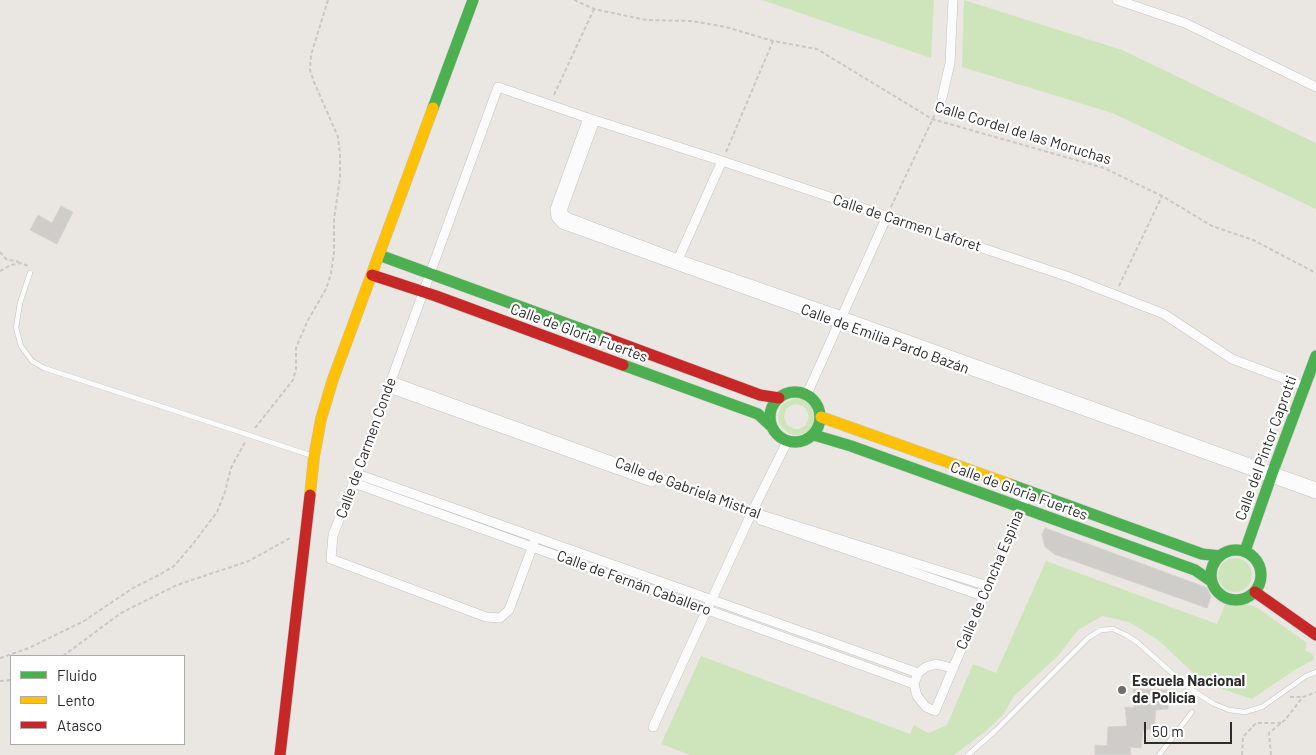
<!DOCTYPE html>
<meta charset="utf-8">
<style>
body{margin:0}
#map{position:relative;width:1316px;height:755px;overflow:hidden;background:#eae7e2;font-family:Barlow,sans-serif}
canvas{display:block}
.legend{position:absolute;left:10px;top:655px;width:175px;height:90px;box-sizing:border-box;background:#fff;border:1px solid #ababab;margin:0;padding:6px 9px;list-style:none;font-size:15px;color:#2c2c2c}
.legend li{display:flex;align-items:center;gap:10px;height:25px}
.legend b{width:25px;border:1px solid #ababab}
.scale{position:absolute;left:1144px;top:722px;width:88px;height:22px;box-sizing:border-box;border:2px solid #2c2c2c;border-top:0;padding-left:6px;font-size:15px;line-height:18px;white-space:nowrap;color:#2c2c2c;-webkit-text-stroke:4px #fff;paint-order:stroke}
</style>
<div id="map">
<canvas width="1316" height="755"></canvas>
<ul class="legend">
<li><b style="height:6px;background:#4caf50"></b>Fluido</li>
<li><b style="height:6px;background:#ffc107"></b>Lento</li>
<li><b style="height:6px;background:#c62828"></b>Atasco</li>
</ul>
<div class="scale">50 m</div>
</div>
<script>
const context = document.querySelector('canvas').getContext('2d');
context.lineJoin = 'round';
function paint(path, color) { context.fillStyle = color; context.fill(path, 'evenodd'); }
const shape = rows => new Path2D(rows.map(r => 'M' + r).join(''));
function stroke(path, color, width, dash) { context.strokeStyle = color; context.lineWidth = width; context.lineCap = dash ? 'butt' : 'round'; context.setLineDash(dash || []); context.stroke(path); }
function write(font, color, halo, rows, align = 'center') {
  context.font = font + ' Barlow,sans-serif'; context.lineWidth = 4.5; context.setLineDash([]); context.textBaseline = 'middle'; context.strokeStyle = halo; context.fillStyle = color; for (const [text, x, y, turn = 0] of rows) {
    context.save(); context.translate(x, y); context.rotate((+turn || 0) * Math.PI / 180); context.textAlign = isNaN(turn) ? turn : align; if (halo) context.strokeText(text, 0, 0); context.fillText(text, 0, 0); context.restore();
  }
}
const green = shape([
 [762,0,934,0,931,58],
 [964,0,1122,50,1316,143,1316,209,1112,113,962,67],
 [797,398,803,399,812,407,815,418,813,424,810,429,805,433,799,435,793,435,787,432,783,428,779,423,778,417,779,411,782,405,787,401],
 [796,404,803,406,806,409,809,417,806,425,799,429,794,429,787,425,784,417,786,409,792,405],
 '1218 575a17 17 0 1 1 34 0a17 17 0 1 1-34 0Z',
 [1046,561,1217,624,1226,602,1255,606,1307,643,1305,650,1312,654,1315,659,1293,671,1252,699,1204,683,1158,640,1129,622,1102,616,1078,630,1058,656,1014,696,1003,715,986,731,954,755,690,755,661,744,701,656,910,734,914,725,928,733,947,725,973,664,996,673]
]);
const building = shape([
 [61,206,73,212,57,244,30,230,38,215,52,223,61,206],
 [1045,528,1205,587,1207,588,1211,597,1207,608,1054,554,1045,547,1042,535,1045,528],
 [1133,689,1169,690,1168,709,1156,710,1154,729,1143,730,1141,748,1130,747,1131,755,1095,755,1095,745,1107,746,1108,727,1127,726,1125,707,1134,708,1133,689]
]);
const path = shape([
 [574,0,594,9,646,20,692,21,726,27,773,41,817,49,932,119,1104,168,1162,196,1212,226,1253,240,1316,273],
 [554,95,594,9],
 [726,152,773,41],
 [891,207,938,108],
 [0,252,6,259,19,262],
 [0,271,11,265,21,263,28,266],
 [1119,286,1162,196],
 [255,428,293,380,296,369,296,348,307,322,326,289,331,274,334,252,334,219,340,178,340,155,338,137,314,82,310,70,311,55,328,0],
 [63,656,121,613,177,585,249,561,292,537],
 [0,658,29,648,84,621,133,588,159,575,174,566,193,544,217,512,225,492,231,468,245,442],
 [0,681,11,680],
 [1290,697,1303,697],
 [1242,755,1243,737,1256,723,1281,723],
 [1271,755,1269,733,1285,720,1303,697,1316,692]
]);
const lane = shape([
 [30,273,20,303,16,328,21,346,32,361,44,368,313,456],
 [968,755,995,731,1088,638,1101,630,1113,629,1126,635,1137,642,1189,688,1214,704,1229,710,1245,712,1262,707,1306,676,1316,672],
 [1159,755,1192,712]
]);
const street = shape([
 [1117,0,1185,23,1316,87],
 [942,98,950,63,953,0],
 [588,118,555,209,556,217,562,224,1316,494],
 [595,120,563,208,563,214,569,218,678,259,842,316,1316,487],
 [676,264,722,161],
 [391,381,752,512,988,586],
 [389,388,652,482],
 [807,394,887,216],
 [357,474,918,673],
 [354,483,914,684],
 [761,520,983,596],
 [536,537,509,610,500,618,486,617,331,559,333,535,357,474,498,87,588,118,722,161,1069,277,1164,314,1232,359,1304,386],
 [952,668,936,664,926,667,918,673,914,684,917,696,926,707,935,711,1021,508,1028,492],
 [653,727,752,512,787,442]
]);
const fast = shape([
 [433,108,473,0],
 [379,255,606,338],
 [623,365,758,414,771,426],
 '770 417a25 25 0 1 1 50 0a25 25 0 1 1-50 0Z',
 [814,435,851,446,1195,570,1211,581],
 [1009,484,1202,554,1220,556],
 '1211 575a25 25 0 1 1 50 0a25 25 0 1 1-50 0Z',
 [1245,551,1273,471,1316,356]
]);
const slow = shape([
 [821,417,1009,484],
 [310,495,314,457,321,419,333,379,433,108]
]);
const jam = shape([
 [372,275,436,296,623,365],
 [606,338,760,395,779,398],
 [1255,592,1316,635],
 [280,755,310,495]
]);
const markers = [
 [1122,690,5,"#6e6d6c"]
];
const streetNames = [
 ["Calle Cordel de las Moruchas",1023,133,17],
 ["Calle de Carmen Laforet",907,223,18],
 ["Calle de Gloria Fuertes",579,333,20],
 ["Calle de Emilia Pardo Bazán",885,339,20],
 ["Calle de Carmen Conde",366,448,-70],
 ["Calle del Pintor Caprotti",1266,448,-70],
 ["Calle de Gabriela Mistral",688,488,20],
 ["Calle de Gloria Fuertes",1019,491,20],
 ["Calle de Concha Espina",990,580,-67],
 ["Calle de Fernán Caballero",634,583,20]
];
const poiNames = [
 ["Escuela Nacional",1132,681],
 ["de Policía",1132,698]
];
paint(green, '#cee5bc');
paint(building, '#cfcdc9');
stroke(building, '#d5d3ce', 1);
stroke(lane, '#c4c3c3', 5.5);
stroke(street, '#c4c3c3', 10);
stroke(fast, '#c4c3c3', 12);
stroke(slow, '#c4c3c3', 12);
stroke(jam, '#c4c3c3', 12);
stroke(path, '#c8c8c7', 2, [4, 2.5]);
stroke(lane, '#fcfbfb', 4.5);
stroke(street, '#fcfbfb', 9);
stroke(fast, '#4caf50', 11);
stroke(slow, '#ffc107', 11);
stroke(jam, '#c62828', 11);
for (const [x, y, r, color] of markers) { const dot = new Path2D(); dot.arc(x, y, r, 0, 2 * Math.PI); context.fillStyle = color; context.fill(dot); stroke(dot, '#fff', 2); }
write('15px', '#2c2c2c', '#fff', streetNames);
write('bold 15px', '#2c2c2c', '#fff', poiNames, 'left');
</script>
